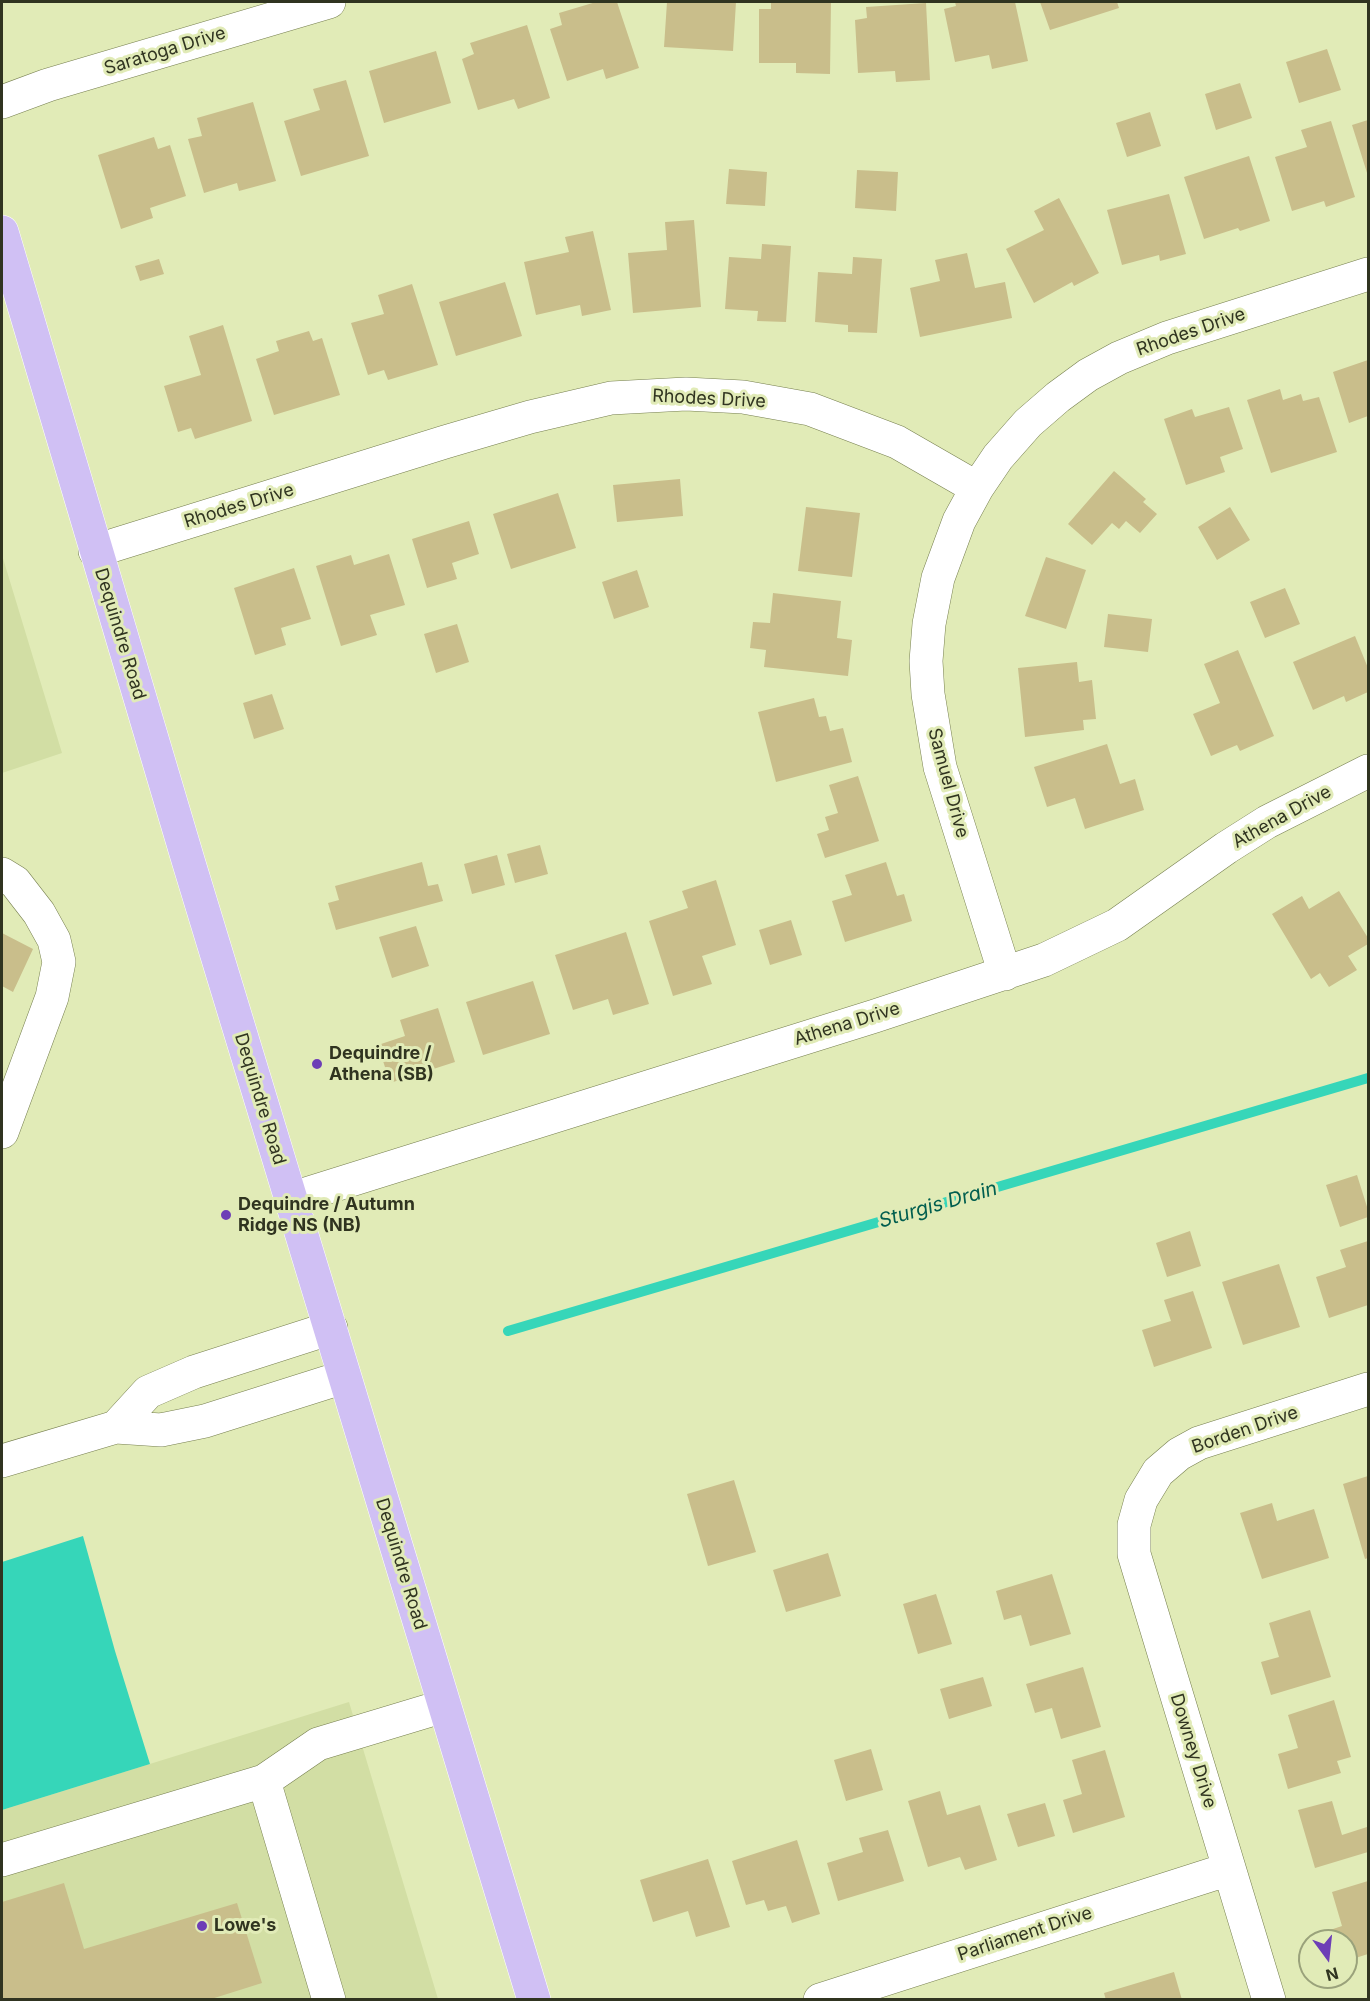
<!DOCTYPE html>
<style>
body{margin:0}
#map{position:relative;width:1370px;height:2001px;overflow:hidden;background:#e1ebb7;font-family:Inter,sans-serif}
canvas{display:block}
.frame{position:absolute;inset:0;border:3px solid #303420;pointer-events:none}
.north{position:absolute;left:1298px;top:1929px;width:60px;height:60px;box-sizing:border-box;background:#e1ebb7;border:2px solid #9aa27b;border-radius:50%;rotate:165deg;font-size:16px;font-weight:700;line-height:24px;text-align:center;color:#303420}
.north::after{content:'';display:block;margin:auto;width:21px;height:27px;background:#6d3eb6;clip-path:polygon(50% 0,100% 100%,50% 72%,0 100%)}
</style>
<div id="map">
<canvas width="1370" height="2001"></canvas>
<div class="frame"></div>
<div class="north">N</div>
</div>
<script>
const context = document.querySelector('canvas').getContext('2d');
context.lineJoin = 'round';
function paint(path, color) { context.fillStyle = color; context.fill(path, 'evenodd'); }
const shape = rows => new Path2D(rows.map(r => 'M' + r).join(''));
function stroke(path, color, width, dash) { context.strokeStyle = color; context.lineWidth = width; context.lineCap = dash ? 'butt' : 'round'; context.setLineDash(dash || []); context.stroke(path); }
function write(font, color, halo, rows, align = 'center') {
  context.font = font + ' Inter,sans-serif'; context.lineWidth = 6; context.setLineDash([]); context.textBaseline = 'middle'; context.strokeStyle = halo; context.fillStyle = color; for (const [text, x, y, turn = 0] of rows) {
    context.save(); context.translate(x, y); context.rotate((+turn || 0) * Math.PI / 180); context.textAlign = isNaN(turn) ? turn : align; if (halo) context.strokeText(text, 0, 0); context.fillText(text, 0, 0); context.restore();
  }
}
const built = shape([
 [2,555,62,753,2,773],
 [349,1702,438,1999,2,2000,2,1810]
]);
const water = shape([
 [83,1536,115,1651,150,1764,2,1810,2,1562]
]);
const stream = shape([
 [508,1331,1368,1078]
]);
const building = shape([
 [596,2,617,2,639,68,606,79,603,69,567,81,550,29,562,25,559,13],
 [667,2,736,2,733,51,664,47],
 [771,2,831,2,830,74,796,73,796,63,759,63,759,9,771,9],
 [955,2,1015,2,1028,61,992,69,989,55,955,62,944,9,956,6],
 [1040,2,1117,2,1119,8,1050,30],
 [926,3,930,80,896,82,895,71,858,73,855,20,867,18,866,7],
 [527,25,550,98,518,109,514,99,478,110,462,59,474,54,470,43],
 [1327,49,1341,90,1299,103,1286,62],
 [436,51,451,103,384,123,369,71],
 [346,80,369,156,301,176,284,121,320,110,313,89],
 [1240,83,1252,118,1216,130,1205,94],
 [253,102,276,181,239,191,237,183,204,193,188,139,202,136,197,118],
 [1150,112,1161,146,1127,157,1116,123],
 [1368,120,1368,176,1352,125],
 [1331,121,1355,197,1326,207,1324,201,1292,211,1275,157,1307,147,1301,130],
 [154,137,158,149,170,145,186,196,150,208,153,218,121,229,98,155],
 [1249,156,1270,221,1240,231,1238,228,1204,239,1184,177],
 [729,169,767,172,765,206,726,204],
 [857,170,898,172,896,211,855,208],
 [1169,194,1186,254,1160,261,1159,255,1122,265,1107,210],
 [1059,198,1099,273,1074,286,1072,282,1034,303,1006,249,1044,230,1034,211],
 [694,220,701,307,633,313,628,253,667,250,665,222],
 [593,231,611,310,582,316,580,305,536,315,524,262,569,252,565,237],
 [762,244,791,246,786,322,757,321,758,311,725,309,729,257,761,259],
 [967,253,975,288,1005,282,1012,318,920,337,910,288,940,281,935,260],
 [853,257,882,259,877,333,848,332,848,325,815,322,818,272,852,274],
 [159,259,164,274,140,281,135,266],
 [505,282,522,336,456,356,439,302],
 [412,284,438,365,388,380,384,370,368,375,351,323,384,314,378,295],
 [223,325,252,421,195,439,191,428,178,432,164,386,201,375,189,336],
 [309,331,313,341,322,338,340,395,274,415,256,359,279,351,276,341],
 [1368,360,1368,416,1349,423,1333,372],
 [1280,389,1283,400,1301,394,1303,401,1319,397,1337,452,1271,473,1247,400],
 [1229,407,1243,449,1220,457,1225,472,1186,485,1164,419,1192,409,1195,417],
 [1114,471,1146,499,1143,502,1157,514,1140,533,1126,521,1119,529,1112,523,1092,545,1068,524],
 [680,479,683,516,617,522,613,485],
 [558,493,576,548,511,569,493,514],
 [806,507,860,513,852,577,798,571],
 [1230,507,1250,540,1217,560,1198,527],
 [469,521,479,554,452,563,457,579,427,588,412,539],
 [389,554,405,605,370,615,377,635,341,646,316,566,351,555,354,565],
 [1046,557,1086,570,1066,629,1025,616],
 [294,568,311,619,281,628,286,645,255,655,234,588],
 [637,570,649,607,614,619,602,582],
 [1285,588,1300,624,1265,638,1250,602],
 [773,593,841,601,837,638,852,640,848,676,764,667,766,650,750,648,753,622,770,623],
 [1108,614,1152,619,1148,652,1104,647],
 [457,624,469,662,436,673,424,634],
 [1355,636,1368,668,1368,692,1346,702,1344,696,1313,710,1293,662],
 [1238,650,1274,736,1240,751,1237,745,1211,756,1193,714,1220,703,1204,664],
 [1077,662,1079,682,1092,680,1096,719,1083,720,1084,730,1025,737,1018,668],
 [272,694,284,729,254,739,243,703],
 [814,698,819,717,826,716,830,731,843,728,852,762,776,782,758,712],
 [1107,744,1120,784,1135,779,1144,810,1085,829,1075,798,1047,807,1034,767],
 [858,776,879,841,825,858,817,834,829,830,825,817,838,813,829,785],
 [540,845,548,874,515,883,507,854],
 [497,855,505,885,472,894,464,864],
 [422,862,428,886,438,884,443,901,336,930,328,903,339,900,335,886],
 [886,862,897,896,904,894,912,921,845,942,832,901,852,895,845,875],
 [716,880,736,945,702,956,712,984,673,996,649,921,688,908,682,891],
 [1339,891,1368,938,1368,944,1348,956,1357,970,1329,987,1320,973,1311,979,1272,914,1302,896,1309,909],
 [791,920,802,955,770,965,759,930],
 [416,926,429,966,392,978,379,937],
 [626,932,649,1004,613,1015,608,999,573,1010,555,955],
 [2,933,33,949,13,992,2,986],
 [533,981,550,1034,483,1055,466,1002],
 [438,1008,455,1062,390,1083,378,1045,405,1036,400,1020],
 [1357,1175,1368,1210,1368,1217,1340,1227,1326,1185],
 [1190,1231,1201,1266,1167,1277,1156,1243],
 [1368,1241,1368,1305,1329,1318,1316,1277,1346,1267,1340,1250],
 [1279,1264,1300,1327,1243,1345,1222,1282],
 [1193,1291,1212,1348,1154,1367,1142,1330,1171,1321,1164,1300],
 [1368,1476,1368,1558,1365,1559,1343,1484],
 [734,1480,756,1552,708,1566,687,1494],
 [1272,1503,1277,1521,1314,1509,1329,1558,1262,1579,1240,1513],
 [828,1553,841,1596,786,1612,773,1570],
 [1052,1574,1071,1634,1030,1646,1021,1615,1004,1620,996,1591],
 [936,1594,952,1644,918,1654,903,1604],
 [1310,1610,1331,1677,1271,1695,1261,1662,1279,1657,1269,1623],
 [1083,1667,1101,1727,1061,1739,1052,1708,1035,1713,1026,1684],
 [983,1677,992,1706,949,1719,940,1689],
 [1334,1700,1351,1757,1337,1761,1341,1773,1288,1789,1278,1754,1298,1748,1288,1715],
 [871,1749,883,1790,846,1801,834,1760],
 [1105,1750,1125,1817,1073,1833,1063,1800,1082,1794,1072,1760],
 [940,1791,947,1815,980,1805,997,1860,965,1870,960,1857,928,1867,908,1801],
 [1332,1801,1342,1835,1367,1827,1368,1852,1315,1868,1298,1810],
 [1045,1803,1055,1836,1018,1847,1007,1814],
 [888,1830,904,1881,838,1901,827,1863,863,1852,859,1838],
 [797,1840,820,1914,792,1923,786,1906,768,1911,764,1900,746,1905,732,1861],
 [708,1859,730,1927,696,1937,688,1911,653,1922,640,1880],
 [1368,1881,1368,1954,1346,1961,1346,1941,1330,1941,1327,1931,1342,1926,1332,1892],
 [64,1883,84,1949,237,1903,262,1983,208,2000,2,2000,2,1902],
 [1174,1972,1182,2000,1106,2000,1104,1993]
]);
const minor = shape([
 [2,102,48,85,329,2],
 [977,488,959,521,938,578,929,624,926,661,928,694,940,767,1005,974],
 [95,551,445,442,530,417,611,398,686,394,743,397,810,409,897,442,977,488,998,457,1028,423,1058,397,1088,375,1119,358,1167,338,1368,274],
 [2,874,15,882,39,913,54,940,59,962,52,997,2,1132],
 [290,1199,875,1016,1044,960,1117,925,1226,848,1267,822,1368,771],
 [116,1427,148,1392,194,1372,331,1328],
 [2,1461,116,1427,161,1430,205,1421,344,1377],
 [264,1781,329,2000],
 [2,1860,264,1781,318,1744,444,1706],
 [820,2000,1229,1869],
 [1269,2000,1134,1554,1134,1525,1141,1500,1158,1472,1179,1454,1199,1443,1368,1389]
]);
const major = shape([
 [2,232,188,860,534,2000]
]);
const markers = [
 [317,1064,6,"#6d3eb6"],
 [226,1215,6,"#6d3eb6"],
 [202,1926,6,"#6d3eb6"]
];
const streetNames = [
 ["Saratoga Drive",165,51,-17],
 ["Rhodes Drive",1191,332,-19],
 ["Rhodes Drive",709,399,3],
 ["Rhodes Drive",239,506,-17],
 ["Dequindre Road",120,634,73],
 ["Samuel Drive",948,783,75],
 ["Athena Drive",1282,817,-29],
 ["Athena Drive",847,1024,-17],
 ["Dequindre Road",260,1099,73],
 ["Borden Drive",1245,1430,-19],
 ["Dequindre Road",401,1564,73],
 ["Downey Drive",1193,1751,73],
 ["Parliament Drive",1025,1934,-18]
];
const poiNames = [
 ["Dequindre /",329,1054],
 ["Athena (SB)",329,1075],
 ["Dequindre / Autumn",238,1205],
 ["Ridge NS (NB)",238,1226],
 ["Lowe's",214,1926]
];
const waterNames = [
 ["Sturgis Drain",938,1205,-16]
];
paint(built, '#d2dea4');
paint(water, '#36d6b9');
stroke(stream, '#36d6b9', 10);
paint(building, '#c9be8b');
stroke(minor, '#767f4f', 34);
stroke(major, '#fff', 34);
stroke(minor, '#fff', 33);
stroke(major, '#d0c0f4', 33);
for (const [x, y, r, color] of markers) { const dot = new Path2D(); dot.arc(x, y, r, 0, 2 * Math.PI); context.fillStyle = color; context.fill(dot); stroke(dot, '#e1ebb7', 2); }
write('18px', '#303420', '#e1ebb7', streetNames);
write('bold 18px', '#303420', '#e1ebb7', poiNames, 'left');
write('italic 20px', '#015e4f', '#e1ebb7', waterNames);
</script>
